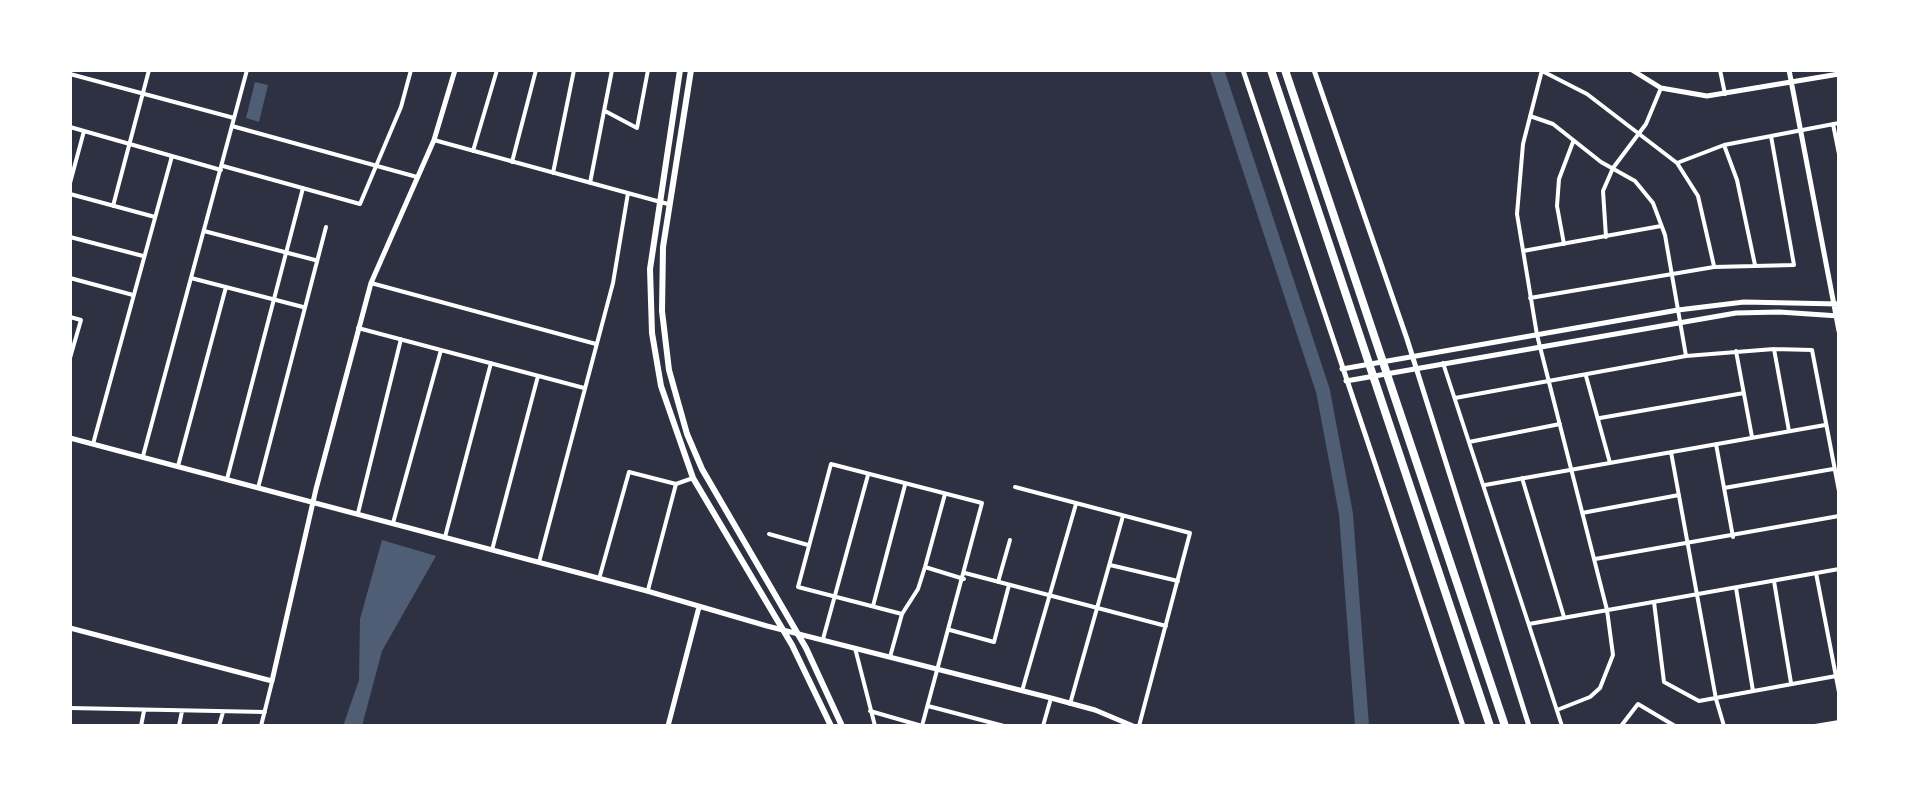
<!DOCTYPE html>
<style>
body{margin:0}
#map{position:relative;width:1909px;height:796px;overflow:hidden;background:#2d3142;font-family:"DejaVu Sans",sans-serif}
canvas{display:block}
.frame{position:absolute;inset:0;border:72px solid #fff;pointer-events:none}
</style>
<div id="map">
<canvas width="1909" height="796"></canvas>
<div class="frame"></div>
</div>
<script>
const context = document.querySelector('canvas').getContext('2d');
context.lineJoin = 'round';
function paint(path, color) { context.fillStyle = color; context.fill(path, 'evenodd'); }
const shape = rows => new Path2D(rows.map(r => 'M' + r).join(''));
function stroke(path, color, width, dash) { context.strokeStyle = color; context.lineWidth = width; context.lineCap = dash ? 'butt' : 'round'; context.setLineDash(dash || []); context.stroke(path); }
const water = shape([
 [255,82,268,85,259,122,246,118],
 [382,540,436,556,382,651,362,726,343,726,359,680,360,619]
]);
const river = shape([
 [1217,70,1323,391,1346,514,1362,726]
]);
const minor = shape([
 [1542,70,1523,144,1517,214,1537,335,1607,610,1613,655,1600,688,1590,697,1557,710],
 [1720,70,1725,94],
 [1542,71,1587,94,1677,163,1698,196,1714,266],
 [70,74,234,118],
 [605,111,637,128,648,70],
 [1530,116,1553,124,1601,162,1635,181,1653,203,1665,235,1686,356],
 [1833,124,1839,154],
 [232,126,417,177],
 [70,127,221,170],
 [434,140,668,204],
 [1724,145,1737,180,1755,265],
 [473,151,497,70],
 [512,162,536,70],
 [1677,163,1724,145,1839,123],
 [223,166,360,204,401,107,411,70],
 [553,173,574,70],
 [70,183,84,131],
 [590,183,612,70],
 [70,194,155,217],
 [113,206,149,70],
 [204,231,315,260],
 [70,237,143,256],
 [1606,237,1603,191,1613,168,1646,124,1661,88],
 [1564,244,1557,206,1559,179,1573,142],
 [1523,251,1661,226],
 [70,278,133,295],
 [191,278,303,307],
 [371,283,596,344],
 [1530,298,1714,267,1794,265,1771,136],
 [70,317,81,320,70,358],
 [358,328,584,388],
 [1774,349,1789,431],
 [1736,351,1752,437],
 [1443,363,1562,726],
 [1586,376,1610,463],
 [1455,398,1686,356,1774,349,1812,350,1839,491],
 [1600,418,1744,393],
 [1469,442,1560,424],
 [93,444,172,156],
 [1716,444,1733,537],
 [1671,452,1716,699,1724,726],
 [143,456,247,70],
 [178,466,226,287],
 [1522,478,1564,617],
 [227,479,303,188],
 [1485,485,1825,425],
 [1015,487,1190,533,1139,726],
 [258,488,326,227],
 [1724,488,1833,469],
 [358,513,401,339],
 [1582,513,1679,495],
 [393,523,441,350],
 [769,534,808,545],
 [445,537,491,363],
 [492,550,538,376],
 [1595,559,1839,516],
 [539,562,613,283,628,193],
 [1110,565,1178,581],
 [925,567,964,579],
 [965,573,1166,626],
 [1816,573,1839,692],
 [599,579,629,472,676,484,693,478],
 [1774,581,1791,683],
 [998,582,1010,540],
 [1736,588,1753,691],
 [648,590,676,484],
 [1654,602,1664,682,1699,701,1836,676],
 [873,606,905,485],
 [902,614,798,587,831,464,982,503,922,726],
 [1529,624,1839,569],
 [950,630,994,642,1009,585],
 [823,639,868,475],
 [855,648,875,726],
 [890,657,902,614,918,589,925,567,945,494],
 [1022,691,1076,504],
 [1070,704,1123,516],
 [928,706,1004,726],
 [70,708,265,712],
 [870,711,922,726],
 [141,726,144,711],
 [179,726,182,711],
 [219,726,223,712],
 [261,726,272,682],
 [1043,726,1051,698],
 [1621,726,1638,704,1675,726],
 [1815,726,1839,722]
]);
const tertiary = shape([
 [1243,70,1463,726],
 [1314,70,1407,339,1529,726],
 [1632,70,1661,88,1707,96,1839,74],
 [1789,70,1839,331],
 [1342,369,1678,310,1744,302,1839,304],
 [1346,381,1736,313,1779,312,1839,316],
 [70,438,647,591,767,626,1051,698,1095,710,1133,726],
 [70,628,272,681,316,489,371,283,434,140,455,70],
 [668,726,699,607]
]);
const secondary = shape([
 [680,70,650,269,652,333,661,386,693,478,792,645,831,726],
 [691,70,663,247,662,311,669,370,687,434,702,469,806,648,842,726]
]);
const motorway = shape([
 [1271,70,1490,726],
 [1285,70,1505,726]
]);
paint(water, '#4f5d75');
stroke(river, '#4f5d75', 14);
stroke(minor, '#fff', 4);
stroke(tertiary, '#fff', 5);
stroke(secondary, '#fff', 6);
stroke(motorway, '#fff', 8);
</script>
